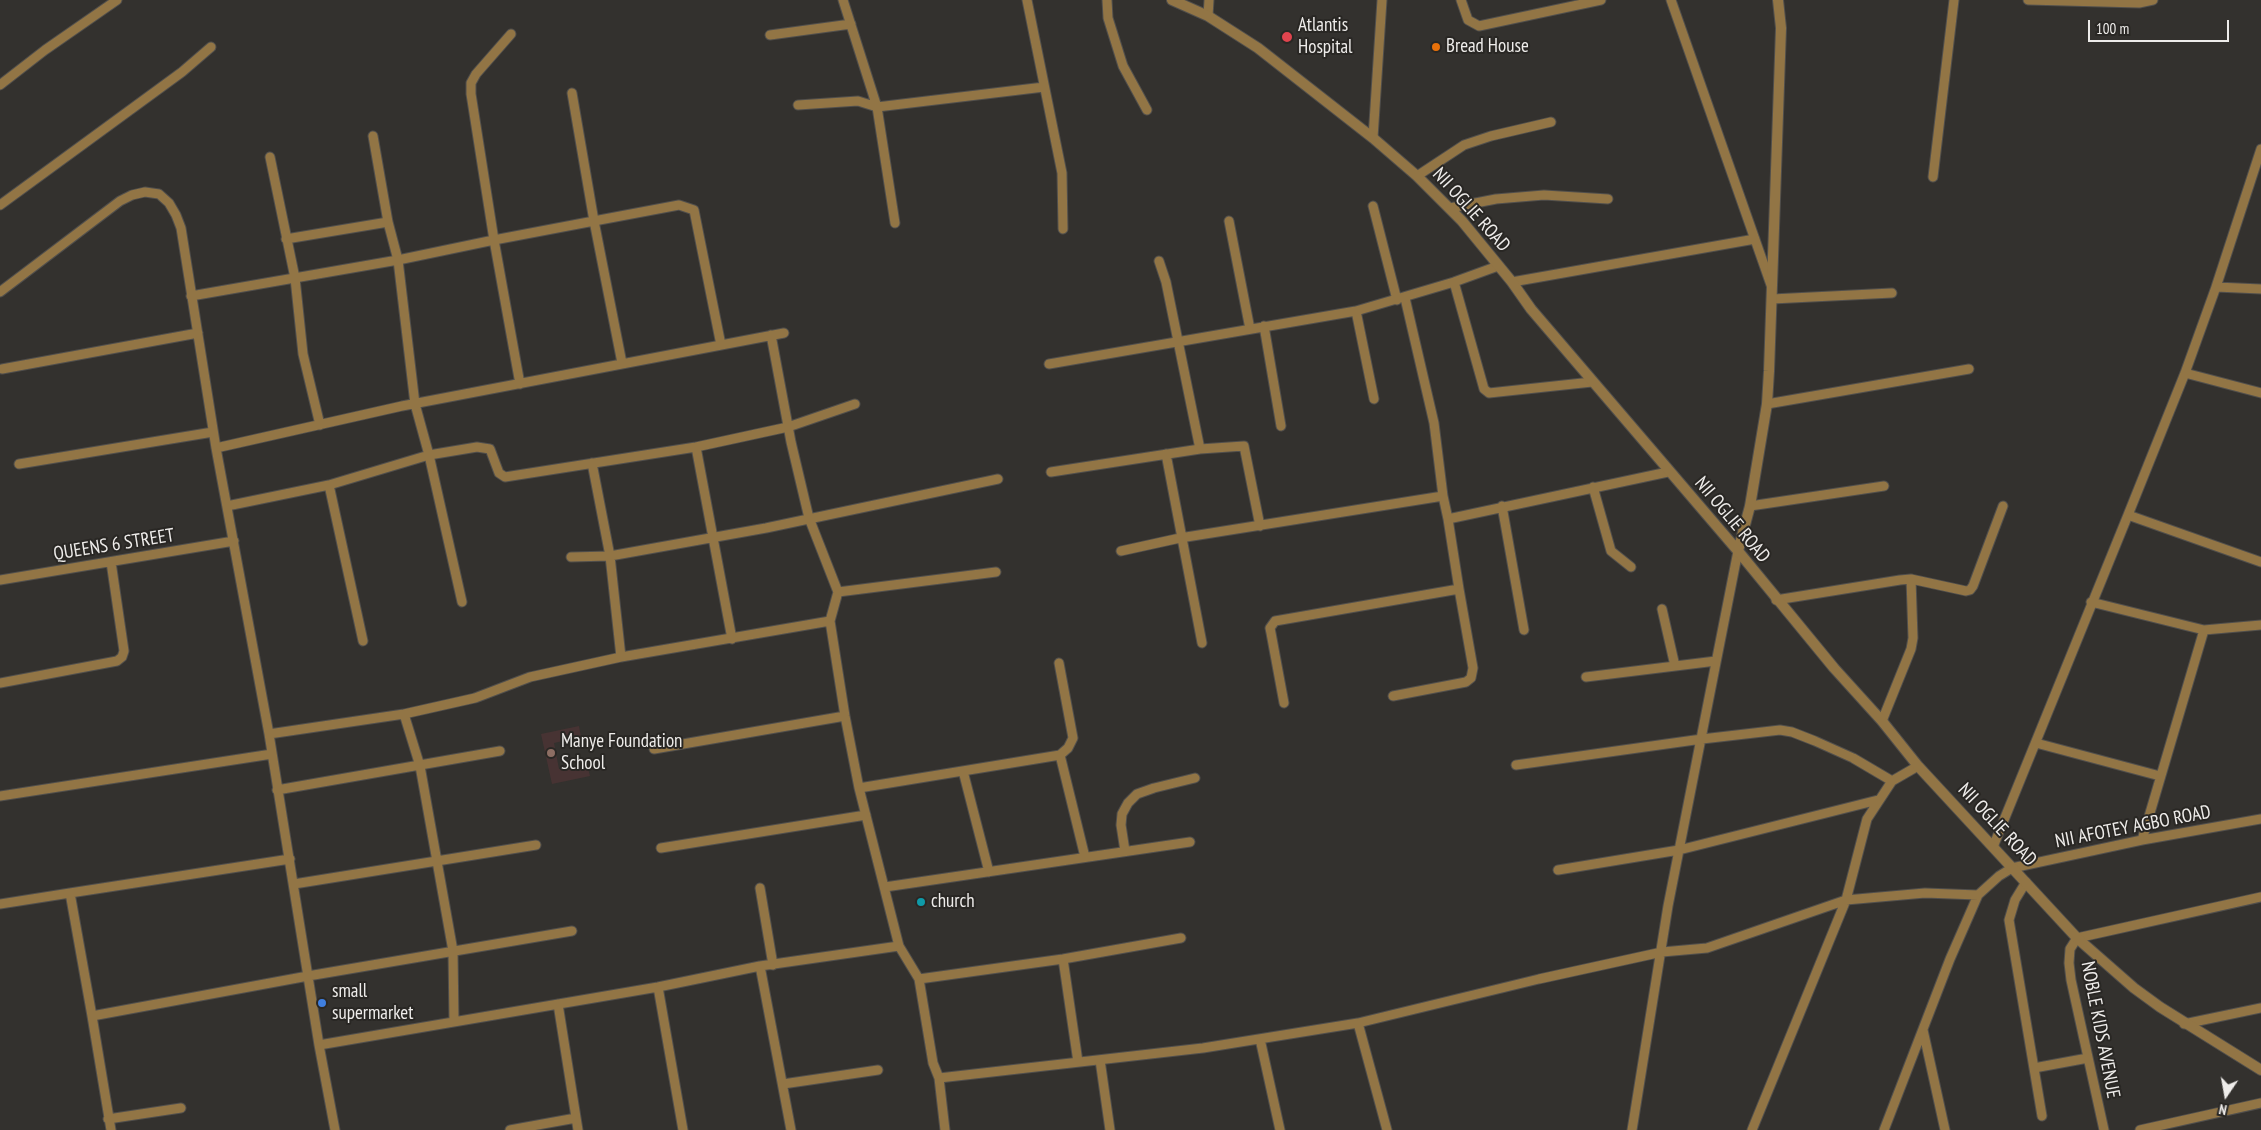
<!DOCTYPE html>
<style>
body{margin:0}
#map{position:relative;width:2261px;height:1130px;overflow:hidden;background:#33312e;font-family:"PT Sans Narrow",sans-serif}
canvas{display:block}
.north{position:absolute;left:2201px;top:1070px;width:50px;height:50px;-webkit-text-stroke:4px #292724;paint-order:stroke;rotate:192deg;font-size:14px;font-weight:700;line-height:20px;text-align:center;color:#eeecea}
.north::after{content:'';display:block;margin:auto;width:18px;height:22px;background:#eeecea;clip-path:polygon(50% 0,100% 100%,50% 72%,0 100%)}
.scale{position:absolute;left:2088px;top:20px;width:141px;height:22px;box-sizing:border-box;border:2px solid #eeecea;border-top:0;padding-left:6px;font-size:15px;line-height:18px;white-space:nowrap;color:#eeecea;-webkit-text-stroke:4px #292724;paint-order:stroke}
</style>
<div id="map">
<canvas width="2261" height="1130"></canvas>
<div class="north">N</div>
<div class="scale">100 m</div>
</div>
<script>
const context = document.querySelector('canvas').getContext('2d');
context.lineJoin = 'round';
function paint(path, color) { context.fillStyle = color; context.fill(path, 'evenodd'); }
const shape = rows => new Path2D(rows.map(r => 'M' + r).join(''));
function stroke(path, color, width, dash) { context.strokeStyle = color; context.lineWidth = width; context.lineCap = dash ? 'butt' : 'round'; context.setLineDash(dash || []); context.stroke(path); }
function write(font, color, halo, rows, align = 'center') {
  context.font = font + ' "PT Sans Narrow",sans-serif'; context.lineWidth = 4; context.setLineDash([]); context.textBaseline = 'middle'; context.strokeStyle = halo; context.fillStyle = color; for (const [text, x, y, turn = 0] of rows) {
    context.save(); context.translate(x, y); context.rotate((+turn || 0) * Math.PI / 180); context.textAlign = isNaN(turn) ? turn : align; if (halo) context.strokeText(text, 0, 0); context.fillText(text, 0, 0); context.restore();
  }
}
const education = shape([
 [579,726,581,737,554,743,559,769,587,764,590,776,552,784,541,734]
]);
const minor = shape([
 [843,0,877,107,895,223],
 [1027,0,1062,173,1063,229],
 [1107,0,1108,18,1123,66,1147,110],
 [1461,0,1468,20,1479,26,1601,0],
 [1671,0,1771,285],
 [2028,0,2139,3,2153,0],
 [1208,16,1209,0],
 [770,35,851,24],
 [0,85,45,50,117,0],
 [572,93,594,221,622,363],
 [798,105,858,101,877,107,1044,87],
 [373,136,388,222,398,260,415,404,429,455,462,602],
 [1373,138,1382,0],
 [270,157,295,278,303,354,320,425],
 [1417,176,1464,145,1491,136,1551,122],
 [1933,177,1954,0],
 [0,205,182,72,211,47],
 [1373,206,1397,300],
 [1450,208,1496,199,1544,195,1608,199],
 [1229,221,1250,329],
 [286,239,388,222],
 [1159,261,1166,282,1200,449],
 [1454,282,1484,389,1489,393,1592,382],
 [1512,282,1755,239],
 [2216,287,2261,149],
 [0,292,120,201,132,195,145,192,159,194,169,203,176,215,181,228,216,448,269,734,319,1045,335,1130],
 [191,296,398,260,494,240,471,94,471,83,476,74,511,34],
 [1405,298,1434,423,1443,496],
 [1772,299,1892,293],
 [1356,311,1374,399],
 [1264,326,1281,426],
 [1049,364,1356,311,1454,282,1498,266],
 [2,369,198,333],
 [2185,373,2261,393],
 [520,384,494,240,594,221,679,205,694,210,721,345],
 [1767,404,1969,369],
 [696,447,732,639],
 [216,448,402,406,784,333],
 [1166,454,1202,643],
 [592,463,610,556,621,657],
 [19,464,213,432],
 [1051,472,1200,449,1244,446,1260,526],
 [329,485,429,455,477,447,490,449,499,473,505,477,696,447,788,427,855,404],
 [1593,487,1611,551,1631,567],
 [227,506,329,485,363,641],
 [1502,506,1524,630],
 [1750,506,1884,486],
 [2128,515,2261,562],
 [1121,551,1180,538,1443,496,1448,519],
 [571,557,610,556,766,528,998,479],
 [0,580,234,541],
 [838,592,996,572],
 [1776,600,1900,580,1911,579,1966,591,1970,590,1973,586,2003,506],
 [2091,602,2204,630,2142,840],
 [1662,609,1675,666],
 [2204,630,2261,625],
 [1586,677,1716,661],
 [0,683,117,661,122,657,124,651,111,562],
 [1393,696,1466,682,1471,678,1473,668,1459,589],
 [1284,703,1271,633,1270,628,1275,621,1459,589,1448,519,1668,472],
 [404,714,420,766,453,951,454,1022],
 [1882,721,1911,649,1913,638,1911,579],
 [269,734,404,714,475,698,530,677,621,657,830,621],
 [2036,743,2160,776],
 [654,749,845,716],
 [1060,755,1085,857],
 [1516,765,1702,739,1780,730,1792,732,1815,741,1853,758,1892,781],
 [963,771,989,872],
 [859,788,1060,755,1068,748,1073,738,1059,663],
 [277,790,500,751],
 [0,796,272,754],
 [1993,847,2128,515,2185,373,2216,287,2261,289],
 [661,848,866,815],
 [1125,851,1121,825,1122,814,1128,803,1137,794,1154,788,1195,778],
 [290,859,70,893,92,1016,308,976,572,931],
 [1558,870,1679,850,1878,800],
 [2026,882,2015,900,2009,920,2042,1116],
 [294,884,536,845],
 [885,887,1190,842],
 [760,888,773,965],
 [0,904,70,893],
 [899,946,919,979,933,1063,939,1078,945,1130],
 [1063,959,1078,1062],
 [760,966,791,1130],
 [919,979,1063,959,1181,938],
 [658,987,683,1130],
 [558,1004,578,1130],
 [92,1016,111,1130],
 [1358,1023,1387,1130],
 [2184,1024,2261,1008],
 [1923,1030,1945,1130],
 [1260,1039,1280,1130],
 [319,1045,658,987,760,966,899,946,859,788,845,716,830,621,838,592,809,518,791,442,771,335],
 [1100,1060,1110,1130],
 [2034,1068,2088,1058],
 [939,1078,1203,1048,1358,1023,1539,979,1662,952,1707,948,1846,900,1925,893,1978,895,1999,876,2012,868,2142,840,2261,819],
 [783,1084,878,1070],
 [108,1119,181,1108],
 [510,1130,576,1118],
 [1632,1130,1668,906,1738,551],
 [1752,1130,1846,900,1867,819,1892,781,1918,766],
 [1884,1130,1950,959,1978,895],
 [2104,1130,2071,980,2069,963,2070,949,2077,938,2261,897],
 [2140,1130,2261,1103]
]);
const tertiary = shape([
 [1172,0,1208,16,1258,48,1373,138,1417,176,1462,221,1512,282,1531,309,1738,551,1834,668,1882,721,1918,766,2077,938,2134,988,2160,1007,2261,1070],
 [1738,551,1750,506,1767,404,1769,371,1781,28,1778,0]
]);
const markers = [
 [1287,37,6,"#e0444e"],
 [1436,47,5,"#e8710a"],
 [551,753,5,"#8d6e63"],
 [921,902,5,"#0f9aa8"],
 [322,1003,5,"#3f7fe0"]
];
const poiNames = [
 ["Atlantis",1298,26],
 ["Hospital",1298,48],
 ["Bread House",1446,47],
 ["Manye Foundation",561,742],
 ["School",561,764],
 ["church",931,902],
 ["small",332,992],
 ["supermarket",332,1014]
];
const streetNames = [
 ["NII OGLIE ROAD",1471,210,48],
 ["NII OGLIE ROAD",1732,520,50],
 ["QUEENS 6 STREET",114,545,-9],
 ["NII OGLIE ROAD",1997,825,47],
 ["NII AFOTEY AGBO ROAD",2133,827,-11],
 ["NOBLE KIDS AVENUE",2100,1030,79]
];
paint(education, '#473333');
stroke(minor, '#514f4c', 11);
stroke(tertiary, '#514f4c', 12);
stroke(minor, '#927545', 9);
stroke(tertiary, '#927545', 10);
for (const [x, y, r, color] of markers) { const dot = new Path2D(); dot.arc(x, y, r, 0, 2 * Math.PI); context.fillStyle = color; context.fill(dot); stroke(dot, '#292724', 2); }
write('19px', '#eeecea', '#292724', poiNames, 'left');
write('19px', '#eeecea', '#292724', streetNames);
</script>
